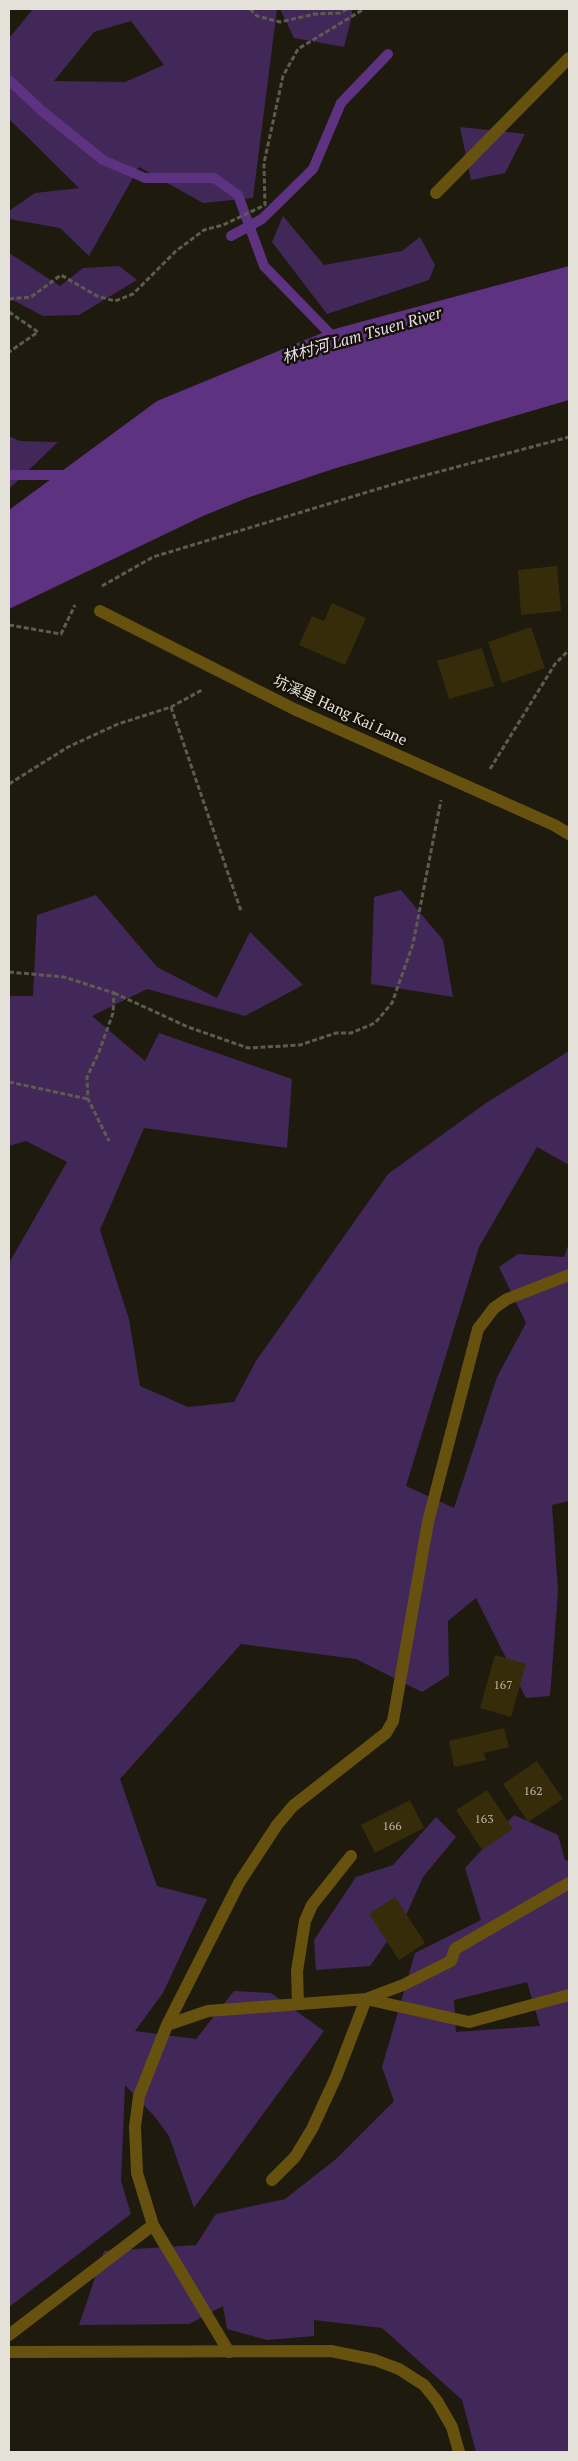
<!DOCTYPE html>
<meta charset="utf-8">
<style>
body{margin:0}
#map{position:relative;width:578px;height:2461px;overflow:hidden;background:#1e1a0e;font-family:"PT Serif",serif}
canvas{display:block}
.frame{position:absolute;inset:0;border:10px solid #e4e1d9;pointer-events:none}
</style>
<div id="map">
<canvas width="578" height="2461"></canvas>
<div class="frame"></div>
</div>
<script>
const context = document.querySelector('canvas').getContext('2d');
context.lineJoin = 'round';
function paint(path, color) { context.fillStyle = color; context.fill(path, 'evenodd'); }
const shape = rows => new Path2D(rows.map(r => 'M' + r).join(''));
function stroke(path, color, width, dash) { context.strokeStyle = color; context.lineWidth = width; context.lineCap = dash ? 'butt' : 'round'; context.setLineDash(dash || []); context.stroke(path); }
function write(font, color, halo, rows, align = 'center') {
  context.font = font + ' "PT Serif","Noto Sans TC",serif'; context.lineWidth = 5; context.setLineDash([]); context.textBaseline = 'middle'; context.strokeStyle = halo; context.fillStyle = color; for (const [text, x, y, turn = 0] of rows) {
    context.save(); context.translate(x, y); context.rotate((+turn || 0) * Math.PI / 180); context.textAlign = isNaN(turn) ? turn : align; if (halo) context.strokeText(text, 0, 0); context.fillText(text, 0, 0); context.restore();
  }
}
const green = shape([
 [33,9,277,9,253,198,203,203,139,167,89,256,60,228,9,219,9,211,35,193,79,188,9,119,9,34,11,36],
 [131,21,164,65,125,82,54,81,94,32],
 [280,9,352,9,352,16,344,47,294,38],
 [460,127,525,134,505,173,471,180],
 [283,216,324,265,402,251,420,237,435,265,429,280,327,314,272,242],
 [9,253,60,286,83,268,119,266,137,280,79,315,43,316,9,298],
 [9,436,20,441,58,442,9,489],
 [401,890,443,940,453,997,371,984,374,897],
 [96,895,157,967,217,998,250,932,303,985,245,1016,147,989,92,1016,145,1061,159,1033,292,1079,287,1148,144,1128,100,1230,129,1319,140,1386,188,1407,234,1402,256,1361,388,1174,486,1103,569,1051,569,1165,537,1147,479,1247,406,1486,454,1508,497,1377,526,1323,499,1267,518,1254,564,1257,569,1243,569,1501,552,1505,558,1591,550,1696,526,1698,476,1598,448,1621,449,1675,422,1692,356,1659,241,1644,120,1779,157,1886,207,1899,163,1993,135,2031,196,2039,234,1991,271,1993,324,2031,194,2208,169,2136,155,2117,125,2085,121,2181,131,2214,9,2307,9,1263,67,1162,26,1141,9,1146,9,996,33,996,37,915],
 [514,1815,558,1835,565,1860,569,1861,569,2452,476,2452,462,2400,382,2328,314,2320,314,2336,267,2340,227,2329,223,2306,189,2324,79,2325,104,2251,196,2245,216,2214,285,2199,336,2159,394,2101,382,2067,415,1953,481,1920,465,1868],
 [527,1982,540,2026,456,2032,454,2000],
 [436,1817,456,1837,423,1877,407,1913,370,1966,316,1970,314,1940,356,1877,393,1865]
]);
const water = shape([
 [569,266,569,400,333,469,247,498,203,516,9,609,9,510,157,401,327,331]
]);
const stream = shape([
 [9,80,42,111,103,160,145,178,214,178,238,195,264,266,336,340],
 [231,236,262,219,313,169,341,103,388,54],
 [9,475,70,475]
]);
const building = shape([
 [557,566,561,611,521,615,518,570],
 [332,603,366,618,345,665,299,645,312,616,324,621],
 [531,627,545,668,502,683,488,642],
 [482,648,494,686,449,699,437,661],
 [495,1655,526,1664,511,1717,480,1708],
 [504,1728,509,1747,484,1753,486,1760,454,1767,449,1741],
 [537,1761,563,1799,528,1822,503,1784],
 [487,1790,513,1829,482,1850,456,1810],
 [410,1800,424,1828,375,1853,361,1825],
 [395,1897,425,1943,399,1960,369,1914]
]);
const path = shape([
 [250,9,257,16,280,22,315,14,340,13,347,9],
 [9,299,31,297,61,275,97,296,115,301,133,294,176,251,204,230,223,225,265,205,264,163,283,76,298,49,364,9],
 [9,312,38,332,9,352],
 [102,586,153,557,404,481,569,437],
 [9,625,61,634,75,605],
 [171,707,241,911],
 [490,769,555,664,569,650],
 [9,784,68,747,118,724,171,707,202,690],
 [9,972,64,977,114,993,113,1013,99,1052,87,1077,88,1099,109,1141],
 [114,993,188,1027,248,1048,300,1045,336,1033,351,1033,375,1023,392,1003,413,944,441,800],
 [9,1082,88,1099]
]);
const lane = shape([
 [436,193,569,58],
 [100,611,294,709,554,825,569,834],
 [366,1999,469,2022,569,1995],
 [298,2004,297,1971,305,1921,312,1905,351,1856],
 [167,2025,208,2011,366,1999,403,1985,451,1961,455,1949,569,1883],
 [272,2180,295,2157,312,2129,336,2077,366,1999],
 [153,2225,229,2352],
 [9,2335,153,2225,137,2173,135,2127,139,2096,167,2025,239,1883,277,1825,293,1806,386,1733,393,1721,428,1522,478,1329,494,1308,507,1299,569,1275]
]);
const street = shape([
 [9,2352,331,2351,375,2360,399,2369,424,2385,437,2401,452,2427,459,2452]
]);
const numberNames = [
 ["167",503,1686],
 ["162",533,1792],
 ["163",484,1820],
 ["166",392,1827]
];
const streetNames = [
 ["坑溪里 Hang Kai Lane",340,711,25]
];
const waterNames = [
 ["林村河 Lam Tsuen River",362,336,-16]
];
paint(green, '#422759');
paint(water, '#5d3280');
stroke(stream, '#5d3280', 10);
paint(building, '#372c0a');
stroke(path, '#5e5b50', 3, [5, 2.5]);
stroke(lane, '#66520e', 12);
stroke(street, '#66520e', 12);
write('12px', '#b9b4a5', null, numberNames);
write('15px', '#e4e1d9', '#151106', streetNames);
write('italic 16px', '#e5daf0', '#151106', waterNames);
</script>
